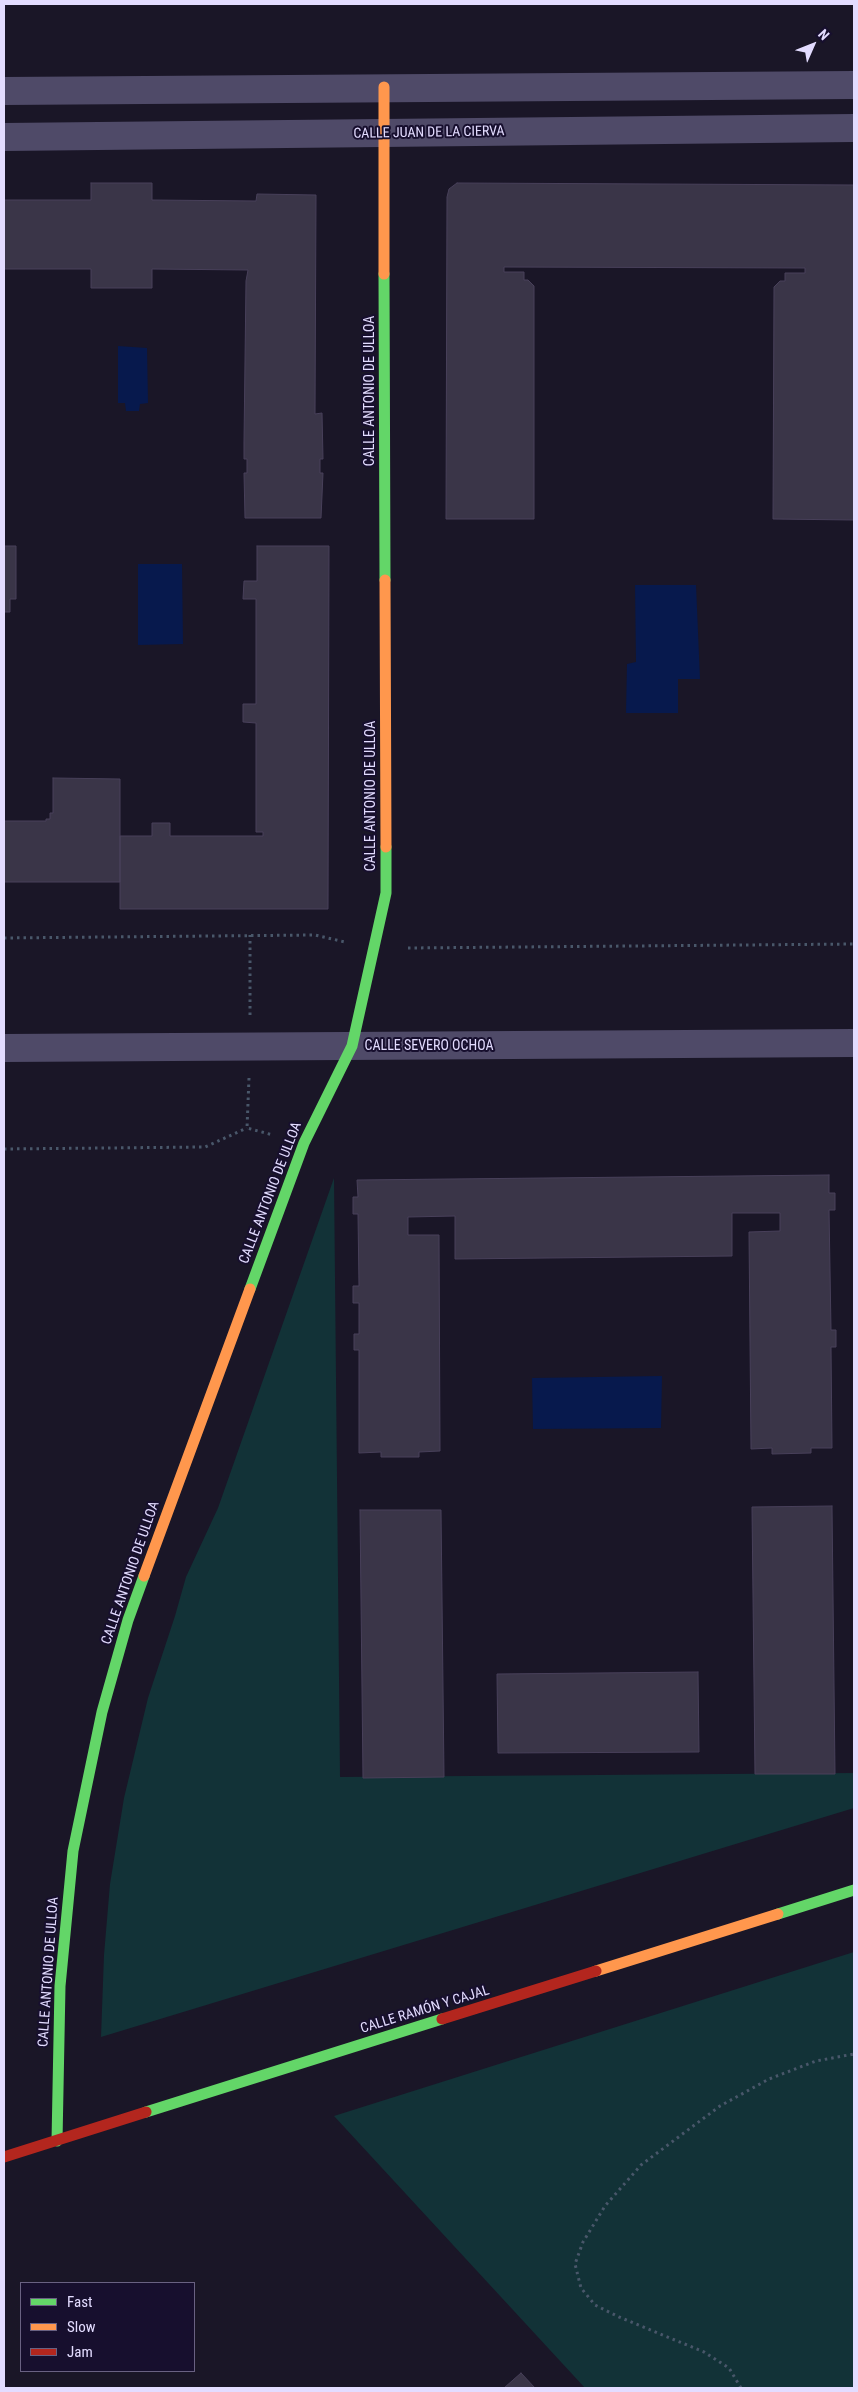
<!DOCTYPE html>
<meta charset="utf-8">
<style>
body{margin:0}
#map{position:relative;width:858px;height:2392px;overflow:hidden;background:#1a1627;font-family:"Roboto Condensed",sans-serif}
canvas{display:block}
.frame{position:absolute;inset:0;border:5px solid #e3dcff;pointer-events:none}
.legend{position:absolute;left:20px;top:2282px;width:175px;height:90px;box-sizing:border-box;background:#170f2e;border:1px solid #696182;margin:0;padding:6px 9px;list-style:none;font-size:15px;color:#e3dcff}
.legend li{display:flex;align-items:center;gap:10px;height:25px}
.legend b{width:25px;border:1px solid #696182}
.north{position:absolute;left:788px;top:20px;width:50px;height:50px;-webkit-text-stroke:4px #170f2e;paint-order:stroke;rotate:46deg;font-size:14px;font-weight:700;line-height:20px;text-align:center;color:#e3dcff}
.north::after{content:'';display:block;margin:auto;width:18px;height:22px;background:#e3dcff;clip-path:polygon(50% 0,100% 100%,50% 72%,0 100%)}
</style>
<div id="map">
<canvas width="858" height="2392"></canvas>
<div class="frame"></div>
<ul class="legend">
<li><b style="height:6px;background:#63d668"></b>Fast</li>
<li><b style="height:6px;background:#ff974d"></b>Slow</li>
<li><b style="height:6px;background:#b3261e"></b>Jam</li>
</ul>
<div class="north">N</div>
</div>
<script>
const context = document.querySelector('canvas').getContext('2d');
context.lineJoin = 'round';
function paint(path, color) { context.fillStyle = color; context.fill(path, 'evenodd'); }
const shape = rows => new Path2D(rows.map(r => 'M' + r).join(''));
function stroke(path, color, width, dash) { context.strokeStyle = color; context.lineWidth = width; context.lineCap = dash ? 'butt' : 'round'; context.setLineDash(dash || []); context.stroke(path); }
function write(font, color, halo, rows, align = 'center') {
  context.font = font + ' "Roboto Condensed",sans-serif'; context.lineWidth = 4; context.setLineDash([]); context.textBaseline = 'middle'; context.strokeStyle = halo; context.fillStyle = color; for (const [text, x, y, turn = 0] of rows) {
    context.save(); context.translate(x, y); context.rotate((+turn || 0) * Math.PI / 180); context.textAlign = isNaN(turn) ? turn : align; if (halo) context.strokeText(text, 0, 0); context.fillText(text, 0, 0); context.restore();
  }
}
const green = shape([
 [334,1178,340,1777,854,1773,854,1808,101,2037,104,1955,110,1884,124,1798,148,1698,175,1616,186,1577,218,1508],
 [854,1952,854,2388,585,2388,334,2116]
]);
const water = shape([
 [118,346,147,348,148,403,140,404,139,411,126,411,125,403,118,403],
 [138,564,182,564,183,644,138,645],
 [635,585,696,585,700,679,678,679,678,713,626,713,627,664,636,662],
 [662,1376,661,1428,533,1429,532,1378]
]);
const building = shape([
 [91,183,152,183,152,200,256,201,257,194,316,195,315,414,322,413,323,459,320,459,320,473,323,473,321,518,245,518,244,473,247,473,247,459,244,459,244,442,246,281,248,270,152,269,152,288,91,288,91,269,4,269,4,200,91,200,91,183],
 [457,183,854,185,854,520,773,519,774,287,780,281,785,281,785,273,805,273,805,268,504,267,504,272,524,272,524,280,528,280,534,286,534,519,446,519,447,197,449,189,457,183],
 [4,546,16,546,16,599,10,599,10,612,4,612,4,546],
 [257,546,329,546,328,909,120,909,120,836,152,836,152,823,170,823,170,836,263,836,263,832,256,832,256,723,243,722,243,704,256,704,256,599,243,599,244,581,257,581,257,546],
 [53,778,120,779,120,882,4,882,4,821,46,821,46,819,50,819,50,813,53,813,53,778],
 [829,1175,829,1193,835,1193,835,1210,829,1210,831,1330,836,1330,836,1347,831,1347,832,1448,811,1448,811,1453,772,1454,772,1448,751,1449,749,1232,780,1231,780,1213,732,1213,732,1256,455,1259,455,1216,408,1217,408,1235,439,1235,440,1451,419,1452,419,1457,381,1457,381,1452,359,1453,359,1350,354,1350,354,1334,359,1334,359,1303,353,1303,353,1286,359,1286,358,1214,353,1214,353,1197,358,1197,357,1180,829,1175],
 [832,1506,835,1774,755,1774,752,1507,832,1506],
 [360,1510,441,1510,444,1777,363,1778,360,1510],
 [698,1672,699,1752,498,1753,497,1674,698,1672],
 [521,2373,535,2388,504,2388,521,2373]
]);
const path = shape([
 [4,938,315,935,345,942],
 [408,948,854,944],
 [250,1015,250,935],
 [249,1078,247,1128,273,1135],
 [4,1149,205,1147,247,1128],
 [741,2388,729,2368,704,2352,619,2317,595,2305,581,2288,575,2264,583,2242,605,2206,641,2165,720,2106,769,2079,816,2061,854,2054]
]);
const street = shape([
 [4,91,854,85],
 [4,137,854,128],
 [4,1048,854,1043]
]);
const fast = shape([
 [384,274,385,580],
 [250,1289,304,1143,352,1046,386,893,386,847],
 [778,1914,854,1890],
 [146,2112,442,2019],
 [57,2141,60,1986,73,1851,102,1712,128,1620,144,1576]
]);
const slow = shape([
 [384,87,384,274],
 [385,580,386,847],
 [144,1576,250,1289],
 [596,1971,778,1914]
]);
const jam = shape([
 [442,2019,596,1971],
 [4,2157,146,2112]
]);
const streetNames = [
 ["CALLE JUAN DE LA CIERVA",429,133,-1],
 ["CALLE ANTONIO DE ULLOA",370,391,-90],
 ["CALLE ANTONIO DE ULLOA",371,796,-90],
 ["CALLE SEVERO OCHOA",429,1046],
 ["CALLE ANTONIO DE ULLOA",271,1193,-69],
 ["CALLE ANTONIO DE ULLOA",131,1573,-71],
 ["CALLE ANTONIO DE ULLOA",49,1972,-86],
 ["CALLE RAMÓN Y CAJAL",425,2010,-17]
];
paint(green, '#123237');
paint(water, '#07194d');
paint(building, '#3a3548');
stroke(building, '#48405a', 1);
stroke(path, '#49576a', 3, [2.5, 4]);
stroke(street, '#4f4a68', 28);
stroke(fast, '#63d668', 11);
stroke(slow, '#ff974d', 11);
stroke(jam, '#b3261e', 11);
write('14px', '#e3dcff', '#170f2e', streetNames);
</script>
